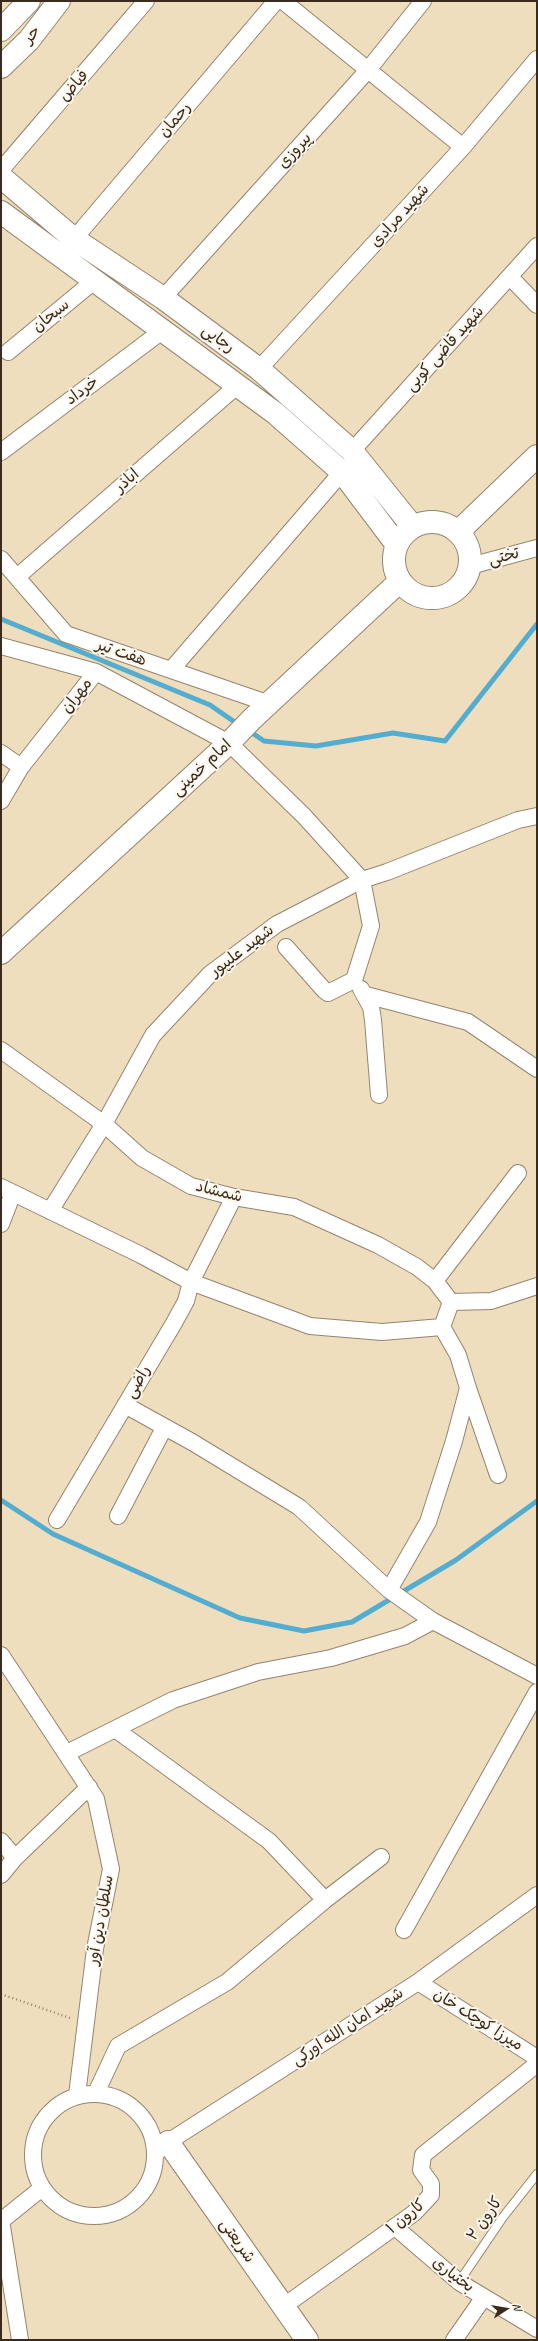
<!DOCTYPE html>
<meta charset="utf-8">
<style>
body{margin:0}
#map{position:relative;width:538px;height:2341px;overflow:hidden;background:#efdebd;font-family:Caveat,sans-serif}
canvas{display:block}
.frame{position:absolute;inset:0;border:2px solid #3b2a1e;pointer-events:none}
.north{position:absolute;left:486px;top:2289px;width:40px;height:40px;-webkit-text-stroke:3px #fbf7ec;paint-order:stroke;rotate:78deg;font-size:11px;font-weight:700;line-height:16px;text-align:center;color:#3b2a1e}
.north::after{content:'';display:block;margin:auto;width:14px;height:18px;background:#3b2a1e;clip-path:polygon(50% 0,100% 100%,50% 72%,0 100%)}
</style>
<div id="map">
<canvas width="538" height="2341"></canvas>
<div class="frame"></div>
<div class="north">N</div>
</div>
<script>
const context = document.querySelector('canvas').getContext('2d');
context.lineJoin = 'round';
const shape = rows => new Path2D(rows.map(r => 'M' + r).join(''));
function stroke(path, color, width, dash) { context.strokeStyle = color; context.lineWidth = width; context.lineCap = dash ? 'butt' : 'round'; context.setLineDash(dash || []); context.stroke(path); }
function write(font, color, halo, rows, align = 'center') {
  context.font = font + ' Caveat,"Playpen Sans Arabic",sans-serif'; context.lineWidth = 4; context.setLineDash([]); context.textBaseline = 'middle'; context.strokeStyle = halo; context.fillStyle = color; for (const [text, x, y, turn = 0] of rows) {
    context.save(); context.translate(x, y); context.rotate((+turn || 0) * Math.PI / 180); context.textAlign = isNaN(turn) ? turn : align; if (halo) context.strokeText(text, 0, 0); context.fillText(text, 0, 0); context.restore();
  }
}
const stream = shape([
 [1,619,210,705,239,725],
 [248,730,264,741,316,746,393,733,445,741,537,624],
 [1,1500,53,1534,240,1618,304,1631,352,1622,456,1560,537,1501]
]);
const path = shape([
 [1,1994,70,2018]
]);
const lane = shape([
 [459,2282,503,2217,537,2174]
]);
const street = shape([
 [283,1,463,147],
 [1,170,146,1],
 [74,239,276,1],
 [510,277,537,305],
 [163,298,368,70,423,1],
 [8,352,94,281],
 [259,369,463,147,537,59],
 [352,451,537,246],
 [1,452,162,331],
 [1,559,66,634,270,704],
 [470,566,537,548],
 [17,577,238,385],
 [1,646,96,672,21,767,1,801],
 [171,670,342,472],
 [96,672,229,743,304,816,362,880,371,926,354,980,328,993,324,990,286,947],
 [1,753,21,767],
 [361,989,371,1007,373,1020,379,1095],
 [366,995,468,1022,537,1069],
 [1,1050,104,1124,142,1158,191,1186,234,1197,294,1207,378,1245,417,1267,435,1281,451,1302],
 [1,1187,141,1255,191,1282,310,1326,382,1332,442,1327],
 [50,1211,104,1124,153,1035,210,974,277,924,362,880,387,872,518,820,537,816],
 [1,1224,13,1193],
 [435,1281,518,1173],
 [451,1302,491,1301,537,1286],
 [468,1388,498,1475],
 [125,1405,192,1442,299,1507,389,1590,433,1621,537,1676],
 [118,1516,164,1428],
 [57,1520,174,1323,186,1301,191,1282,234,1197],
 [389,1590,428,1522,454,1441,468,1388,458,1355,442,1327,451,1302],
 [1,1655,96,1799,111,1869,95,1949,77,2095],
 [115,1729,269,1841,325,1900],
 [67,1753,173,1700,258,1672,331,1658,405,1636,433,1621],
 [1,1841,15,1858],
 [1,1875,15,1858,89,1787],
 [404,1930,537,1692],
 [418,1982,537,2058],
 [96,2093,118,2046,227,1982,325,1900,381,1857],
 '33 2155a61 61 0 1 1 122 0a61 61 0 1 1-122 0Z',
 [156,2153,168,2142,418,1982,537,1895],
 [1,2220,20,2340],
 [1,2221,42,2188],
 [395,2227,459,2282,537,2329],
 [284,2306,414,2213,431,2195,431,2184,421,2170,423,2155,537,2064],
 [454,2340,484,2297]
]);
const secondary = shape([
 [1,30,29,1],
 [1,67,29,40,59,1],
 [1,177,74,239,163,298,259,369,352,451,413,527],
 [1,212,275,413,342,472,397,545],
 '394 560a38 38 0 1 1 76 0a38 38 0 1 1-76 0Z',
 [458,532,537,456],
 [1,953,229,743,252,719,400,581],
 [168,2142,307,2340]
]);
const streetNames = [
 ["حر",32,35,-49],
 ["فیاض",74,86,-49],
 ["رحمان",175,120,-50],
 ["پیروزی",295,151,-48],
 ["شهید مرادی",400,216,-48],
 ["سبحان",51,316,-39],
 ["رجایی",218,339,36],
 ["شهید قاضی کوبی",445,349,-48],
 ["خرداد",82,391,-37],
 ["اباذر",127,481,-41],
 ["تختی",504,557,-15],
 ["هفت تیر",121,653,19],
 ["مهران",77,696,-52],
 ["امام خمینی",202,768,-43],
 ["شهید علیپور",242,951,-37],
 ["شمشاد",219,1192,14],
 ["راضی",138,1382,-60],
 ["سلطان دین آور",101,1920,-80],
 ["میرزا کوچک خان",478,2020,32],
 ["شهید امان الله اورکی",348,2027,-33],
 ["کارون ۱",406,2217,-39],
 ["کارون ۲",485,2219,-55],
 ["شریعتی",237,2241,55],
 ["بختیاری",453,2275,37]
];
stroke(stream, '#53add0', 5);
stroke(lane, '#95846e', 10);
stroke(street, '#95846e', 18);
stroke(secondary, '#95846e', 24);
stroke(path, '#95846e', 2.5, [1, 3]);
stroke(lane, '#fff', 8);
stroke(street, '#fff', 16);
stroke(secondary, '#fff', 22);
write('16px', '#3b2a1e', '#fbf7ec', streetNames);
</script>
